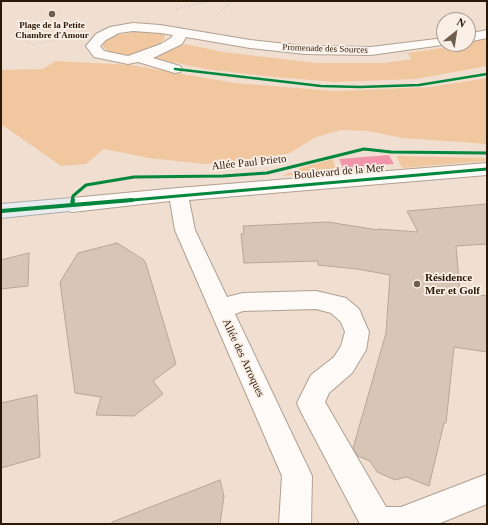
<!DOCTYPE html>
<meta charset="utf-8">
<style>
body{margin:0}
#map{position:relative;width:488px;height:525px;overflow:hidden;background:#f0dfd0;font-family:"Times New Roman",serif}
canvas{display:block}
.frame{position:absolute;inset:0;border:2px solid #2a1806;pointer-events:none}
.north{position:absolute;left:436px;top:12px;width:40px;height:40px;box-sizing:border-box;background:#faefe7;border:1px solid #a7998d;border-radius:50%;rotate:30deg;font-size:11px;font-weight:700;line-height:16px;text-align:center;color:#2a1806}
.north::after{content:'';display:block;margin:auto;width:14px;height:18px;background:#6f5e4d;clip-path:polygon(50% 0,100% 100%,50% 72%,0 100%)}
</style>
<div id="map">
<canvas width="488" height="525"></canvas>
<div class="frame"></div>
<div class="north">N</div>
</div>
<script>
const context = document.querySelector('canvas').getContext('2d');
context.lineJoin = 'round';
function paint(path, color) { context.fillStyle = color; context.fill(path, 'evenodd'); }
const shape = rows => new Path2D(rows.map(r => 'M' + r).join(''));
function stroke(path, color, width, dash) { context.strokeStyle = color; context.lineWidth = width; context.lineCap = dash ? 'butt' : 'round'; context.setLineDash(dash || []); context.stroke(path); }
function write(font, color, halo, rows, align = 'center') {
  context.font = font + ' "Times New Roman",serif'; context.lineWidth = 3.5; context.setLineDash([]); context.textBaseline = 'middle'; context.strokeStyle = halo; context.fillStyle = color; for (const [text, x, y, turn = 0] of rows) {
    context.save(); context.translate(x, y); context.rotate((+turn || 0) * Math.PI / 180); context.textAlign = isNaN(turn) ? turn : align; if (halo) context.strokeText(text, 0, 0); context.fillText(text, 0, 0); context.restore();
  }
}
const green = shape([
 [138,31,158,33,164,35,165,38,158,46,129,55,112,54,103,47,103,44,106,40,114,36],
 [487,39,487,66,416,79,335,82,274,77,205,69,154,58,185,44,223,52,316,63,384,63,412,59,407,53,468,44,468,42],
 [55,61,131,65,235,83,334,91,430,87,487,78,487,144,403,138,368,131,341,130,316,137,290,153,257,160,204,164,149,158,104,149,86,164,61,166,1,124,1,70,43,69],
 [396,156,487,158,487,161,402,168],
 [333,159,337,172,282,176,303,167]
]);
const water = shape([
 [389,155,394,164,343,168,339,159]
]);
const building = shape([
 [487,204,487,244,456,246,460,292,487,296,487,352,454,347,446,423,444,423,429,486,406,477,395,480,377,472,370,461,358,456,353,448,386,333,390,275,357,269,318,265,318,261,244,263,241,234,244,233,243,226,328,222,378,230,378,229,418,232,407,211,487,204],
 [117,243,144,260,146,264,176,364,153,381,163,394,134,416,96,415,101,397,75,393,60,282,78,253,117,243],
 [29,253,28,286,1,289,1,260,29,253],
 [37,395,40,457,1,468,1,403,37,395],
 [220,480,224,496,220,524,112,524,112,522,220,480]
]);
const path = shape([
 [176,9,209,1],
 [215,17,232,1],
 [49,23,26,41,33,45,73,35]
]);
const minor = shape([
 [133,23,160,25,250,40,305,46,371,47,444,38,444,44,449,44,371,55,305,54,250,48,186,37,182,44,153,58,180,66,182,69,180,72,175,73,138,62,128,64,94,57,86,46,96,34,110,27,133,23],
 [133,31,160,33,173,35,171,38,161,44,128,56,104,51,100,46,106,40,119,33,133,31],
 [487,30,487,38,468,42,468,34,487,30],
 [487,163,487,175,189,200,195,230,227,297,243,293,316,291,346,298,359,309,369,332,366,350,352,373,329,393,325,402,386,507,401,507,487,474,487,504,438,524,360,524,301,412,297,403,311,375,334,357,341,346,345,332,341,322,331,313,316,309,243,311,235,314,312,476,311,524,279,524,282,476,175,230,170,201,72,212,65,210,62,205,65,200,72,198,178,188,487,163]
]);
const major = shape([
 [72,198,79,200,82,205,79,210,1,218,1,204,72,198]
]);
const cyclewayFar2 = shape([
 [175,69,321,86,360,87,419,85,487,74]
]);
const cyclewayFar1 = shape([
 [72,201,73,196,86,185,134,177,223,176,267,173,364,149,391,152,487,153],
 [121,201,487,169]
]);
const cycleway = shape([
 [72,205,73,200],
 [1,211,132,200]
]);
const markers = [
 [52,14,4,"#6f5e4d"],
 [417,284,4,"#6f5e4d"]
];
const farPoinames = [
 ["Plage de la Petite",52,26],
 ["Chambre d'Amour",52,36]
];
const farStreetnames = [
 ["Promenade des Sources",325,49,2]
];
const streetNames = [
 ["Allée Paul Prieto",249,163,-6],
 ["Boulevard de la Mer",339,172,-5],
 ["Allée des Arroques",243,358,65]
];
const poiNames = [
 ["Résidence",425,278],
 ["Mer et Golf",425,291]
];
paint(green, '#f1c7a0');
paint(water, '#f195aa');
paint(building, '#d7c6b6');
stroke(building, '#b6a697', 1);
stroke(minor, '#b0a091', 2);
stroke(major, '#aaabab', 2);
stroke(path, '#d6d1cd', 1.5, [2, 2]);
paint(minor, '#fdfaf8');
paint(major, '#e9ecee');
stroke(cyclewayFar2, '#00873e', 2.5);
stroke(cyclewayFar1, '#00873e', 3);
stroke(cycleway, '#00873e', 4);
for (const [x, y, r, color] of markers) { const dot = new Path2D(); dot.arc(x, y, r, 0, 2 * Math.PI); context.fillStyle = color; context.fill(dot); stroke(dot, '#faefe7', 1.5); }
write('bold 9px', '#2a1806', '#faefe7', farPoinames);
write('9px', '#2a1806', '#faefe7', farStreetnames);
write('11px', '#2a1806', '#faefe7', streetNames);
write('bold 11px', '#2a1806', '#faefe7', poiNames, 'left');
</script>
